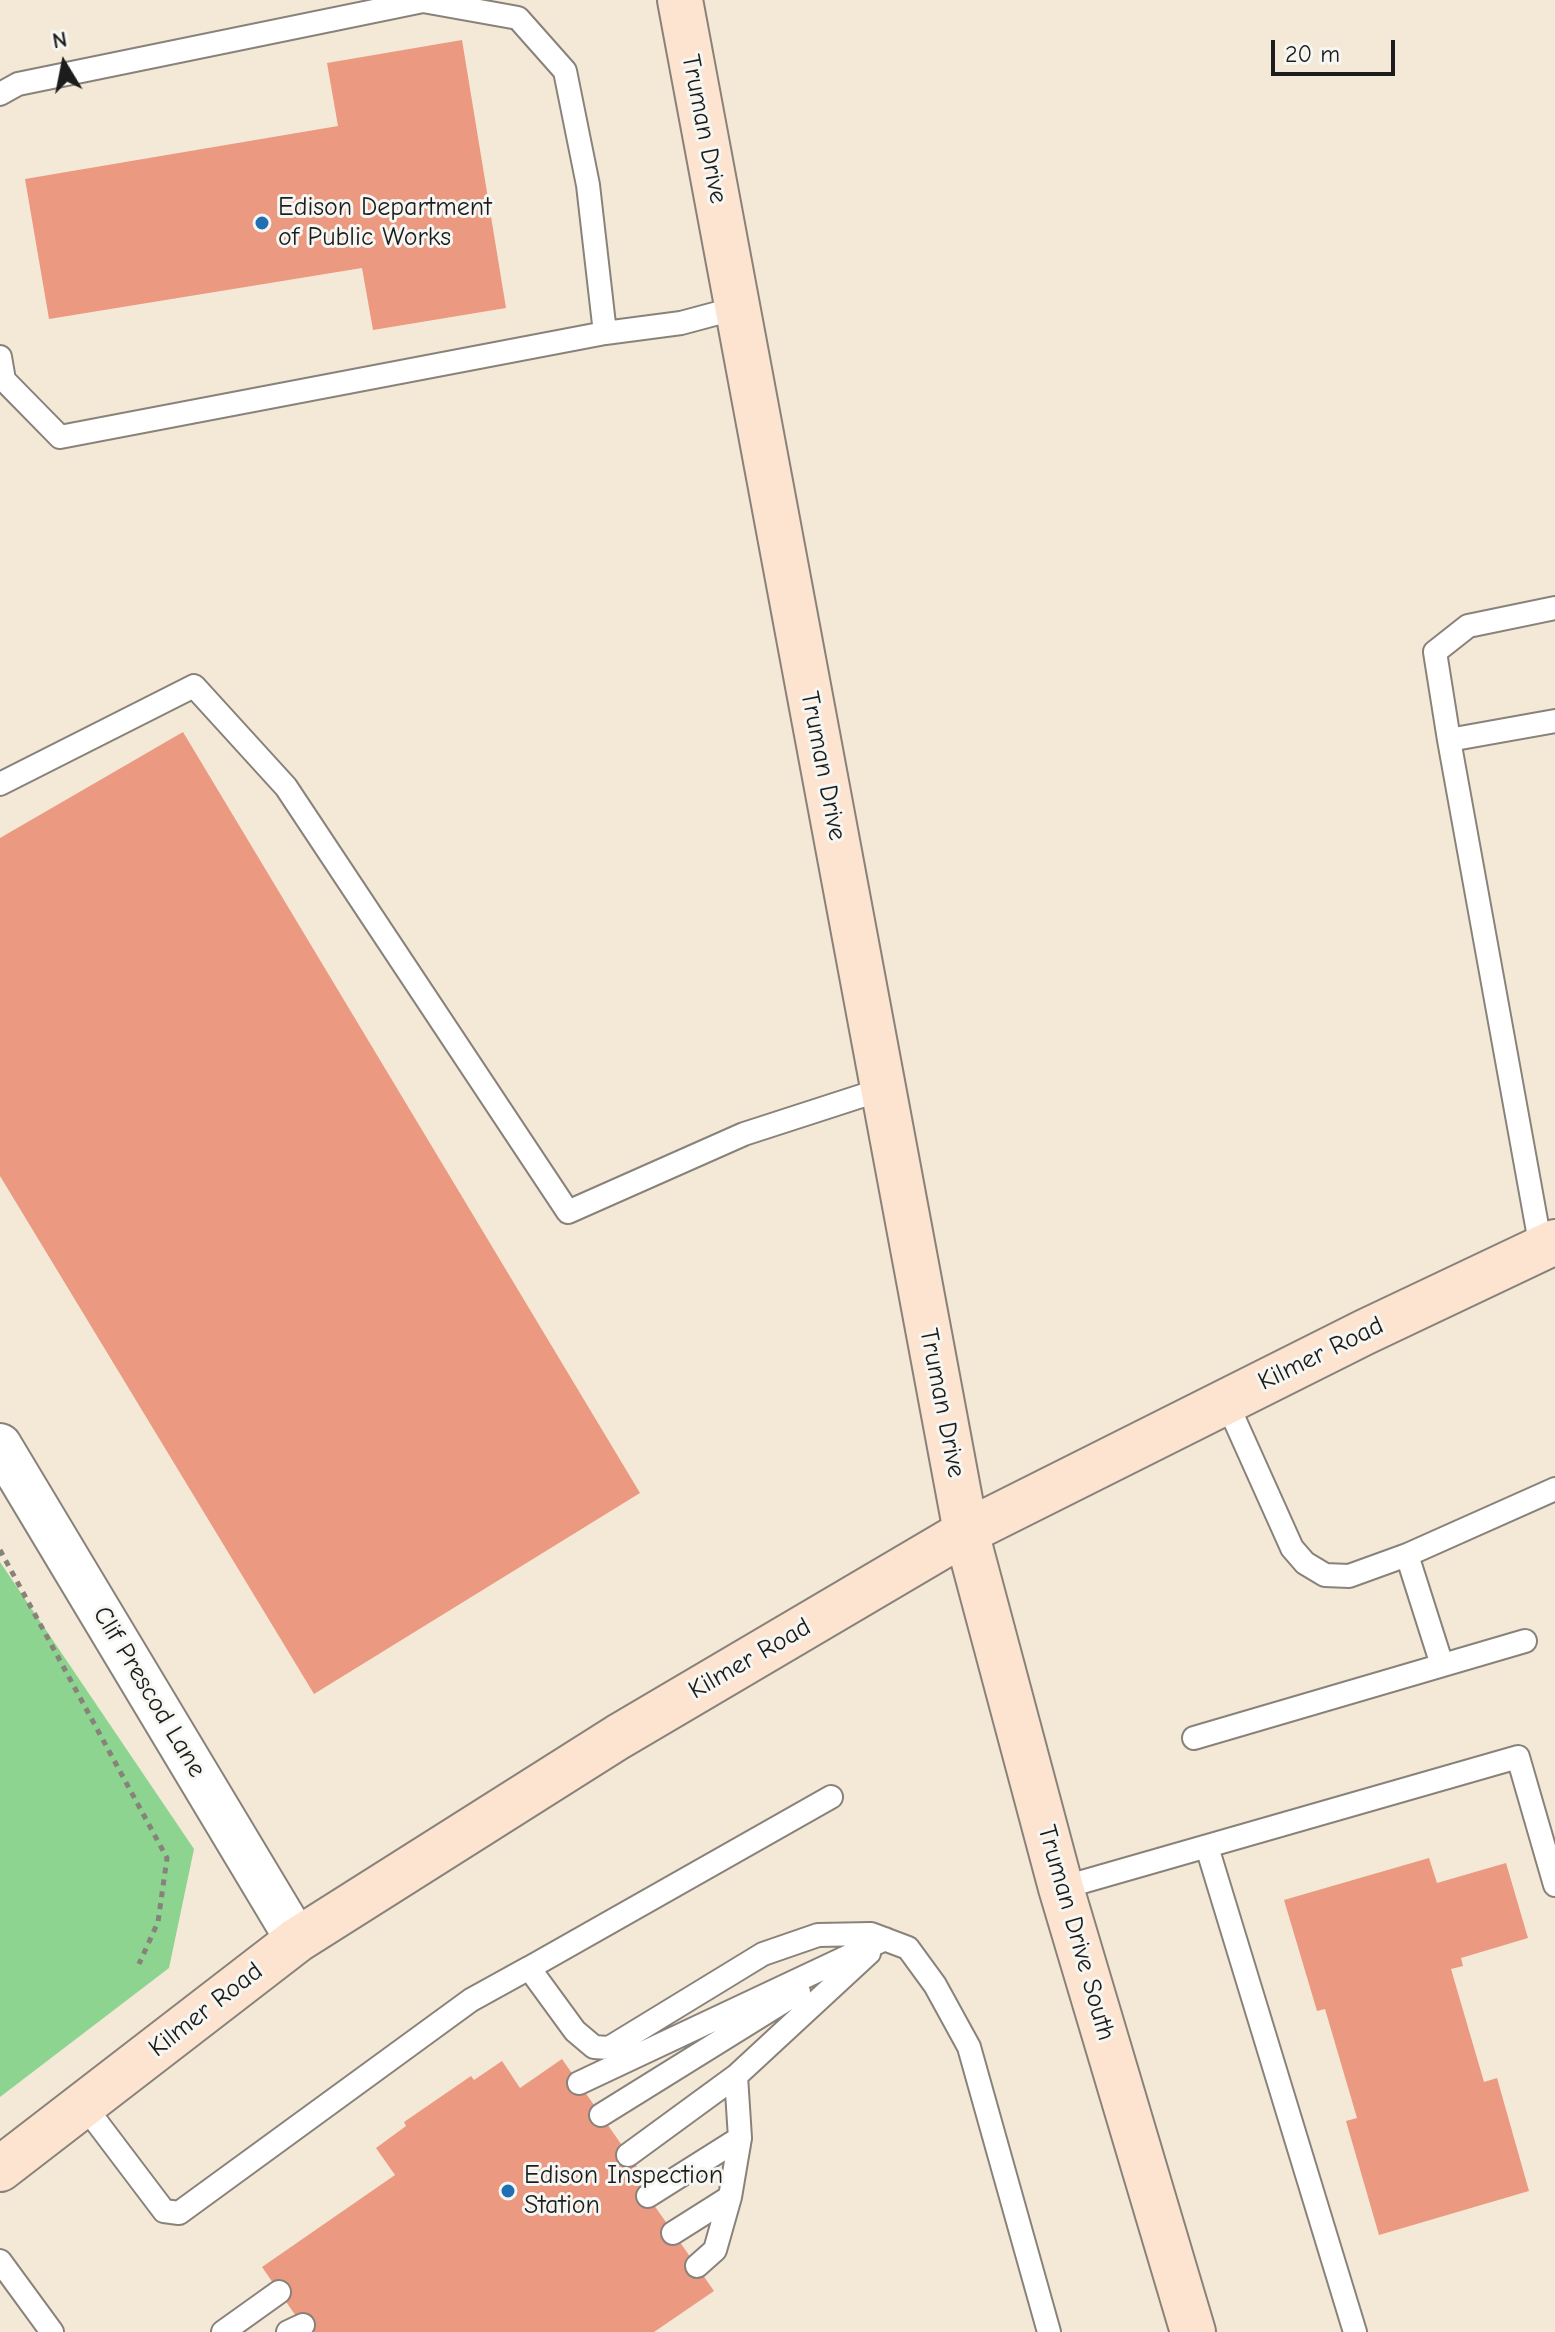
<!DOCTYPE html>
<style>
body{margin:0}
#map{position:relative;width:1555px;height:2332px;overflow:hidden;background:#f4e9d7;font-family:"Comic Neue",sans-serif}
canvas{display:block}
.north{position:absolute;left:24px;top:24px;width:80px;height:80px;-webkit-text-stroke:6px #f6f6f2;paint-order:stroke;rotate:350deg;font-size:22px;font-weight:700;line-height:32px;text-align:center;color:#1c1c1c}
.north::after{content:'';display:block;margin:auto;width:28px;height:36px;background:#1c1c1c;clip-path:polygon(50% 0,100% 100%,50% 72%,0 100%)}
.scale{position:absolute;left:1271px;top:40px;width:124px;height:36px;box-sizing:border-box;border:4px solid #1c1c1c;border-top:0;padding-left:10px;font-size:24px;line-height:28px;white-space:nowrap;color:#1c1c1c;-webkit-text-stroke:6px #f6f6f2;paint-order:stroke}
</style>
<div id="map">
<canvas width="1555" height="2332"></canvas>
<div class="north">N</div>
<div class="scale">20 m</div>
</div>
<script>
const context = document.querySelector('canvas').getContext('2d');
context.lineJoin = 'round';
function paint(path, color) { context.fillStyle = color; context.fill(path, 'evenodd'); }
const shape = rows => new Path2D(rows.map(r => 'M' + r).join(''));
function stroke(path, color, width, dash) { context.strokeStyle = color; context.lineWidth = width; context.lineCap = dash ? 'butt' : 'round'; context.setLineDash(dash || []); context.stroke(path); }
function write(font, color, halo, rows, align = 'center') {
  context.font = font + ' "Comic Neue",sans-serif'; context.lineWidth = 6; context.setLineDash([]); context.textBaseline = 'middle'; context.strokeStyle = halo; context.fillStyle = color; for (const [text, x, y, turn = 0] of rows) {
    context.save(); context.translate(x, y); context.rotate((+turn || 0) * Math.PI / 180); context.textAlign = isNaN(turn) ? turn : align; if (halo) context.strokeText(text, 0, 0); context.fillText(text, 0, 0); context.restore();
  }
}
const green = shape([
 [0,1562,194,1849,169,1968,0,2097]
]);
const building = shape([
 [462,40,506,308,373,330,362,268,49,319,25,179,338,126,327,63],
 [183,732,640,1493,314,1694,0,1176,0,838],
 [1429,1858,1437,1883,1506,1863,1528,1938,1461,1958,1463,1966,1451,1969,1484,2082,1497,2078,1529,2191,1379,2235,1346,2121,1357,2118,1325,2009,1317,2011,1284,1900],
 [562,2059,646,2180,640,2185,714,2291,654,2332,307,2332,262,2267,395,2175,376,2148,406,2126,404,2122,471,2076,474,2080,502,2061,520,2088]
]);
const path = shape([
 [0,1550,167,1858,158,1922,139,1964]
]);
const lane = shape([
 [0,94,18,84,423,1,518,18,565,71,588,185,605,333,60,437,4,380,0,357],
 [605,333,681,323,737,308],
 [1449,740,1435,652,1468,626,1555,608],
 [0,784,194,686,286,787,568,1212,744,1134,883,1089],
 [1541,1248,1449,740,1555,721],
 [1226,1401,1292,1548,1305,1563,1325,1575,1349,1576,1407,1555,1555,1489],
 [1407,1555,1442,1665],
 [1194,1738,1525,1641],
 [1207,1847,1355,2332],
 [1061,1888,1518,1757,1555,1885],
 [529,1968,831,1797],
 [579,2083,885,1939],
 [83,2104,164,2211,179,2213,471,2000,529,1968,575,2031,594,2047,609,2048,763,1954,818,1935,871,1934,908,1948,935,1985,969,2047,1049,2332],
 [601,2115,799,1992],
 [628,2155,736,2076,869,1953],
 [648,2196,740,2138,736,2076],
 [673,2233,730,2197,740,2138],
 [0,2261,52,2332],
 [697,2266,715,2250,730,2197],
 [223,2332,279,2292],
 [288,2332,303,2325]
]);
const street = shape([
 [0,1445,297,1940]
]);
const secondary = shape([
 [680,0,966,1532,1061,1888,1193,2332],
 [0,2169,297,1940,618,1737,966,1532,1365,1332,1555,1242]
]);
const markers = [
 [262,223,8,"#1f6fb2"],
 [508,2191,8,"#1f6fb2"]
];
const streetNames = [
 ["Truman Drive",704,129,79],
 ["Truman Drive",823,766,79],
 ["Kilmer Road",1321,1354,-26],
 ["Truman Drive",942,1403,79],
 ["Kilmer Road",750,1659,-30],
 ["Clif Prescod Lane",149,1692,59],
 ["Truman Drive South",1076,1933,74],
 ["Kilmer Road",206,2010,-38]
];
const poiNames = [
 ["Edison Department",278,208],
 ["of Public Works",278,238],
 ["Edison Inspection",524,2176],
 ["Station",524,2206]
];
paint(green, '#8cd490');
paint(building, '#eb9980');
stroke(lane, '#88827a', 26);
stroke(street, '#88827a', 46);
stroke(secondary, '#88827a', 48);
stroke(path, '#88827a', 5, [6, 6]);
stroke(lane, '#fff', 22);
stroke(street, '#fff', 42);
stroke(secondary, '#fde4d0', 44);
for (const [x, y, r, color] of markers) { const dot = new Path2D(); dot.arc(x, y, r, 0, 2 * Math.PI); context.fillStyle = color; context.fill(dot); stroke(dot, '#f6f6f2', 3); }
write('26px', '#1c1c1c', '#f6f6f2', streetNames);
write('26px', '#1c1c1c', '#f6f6f2', poiNames, 'left');
</script>
